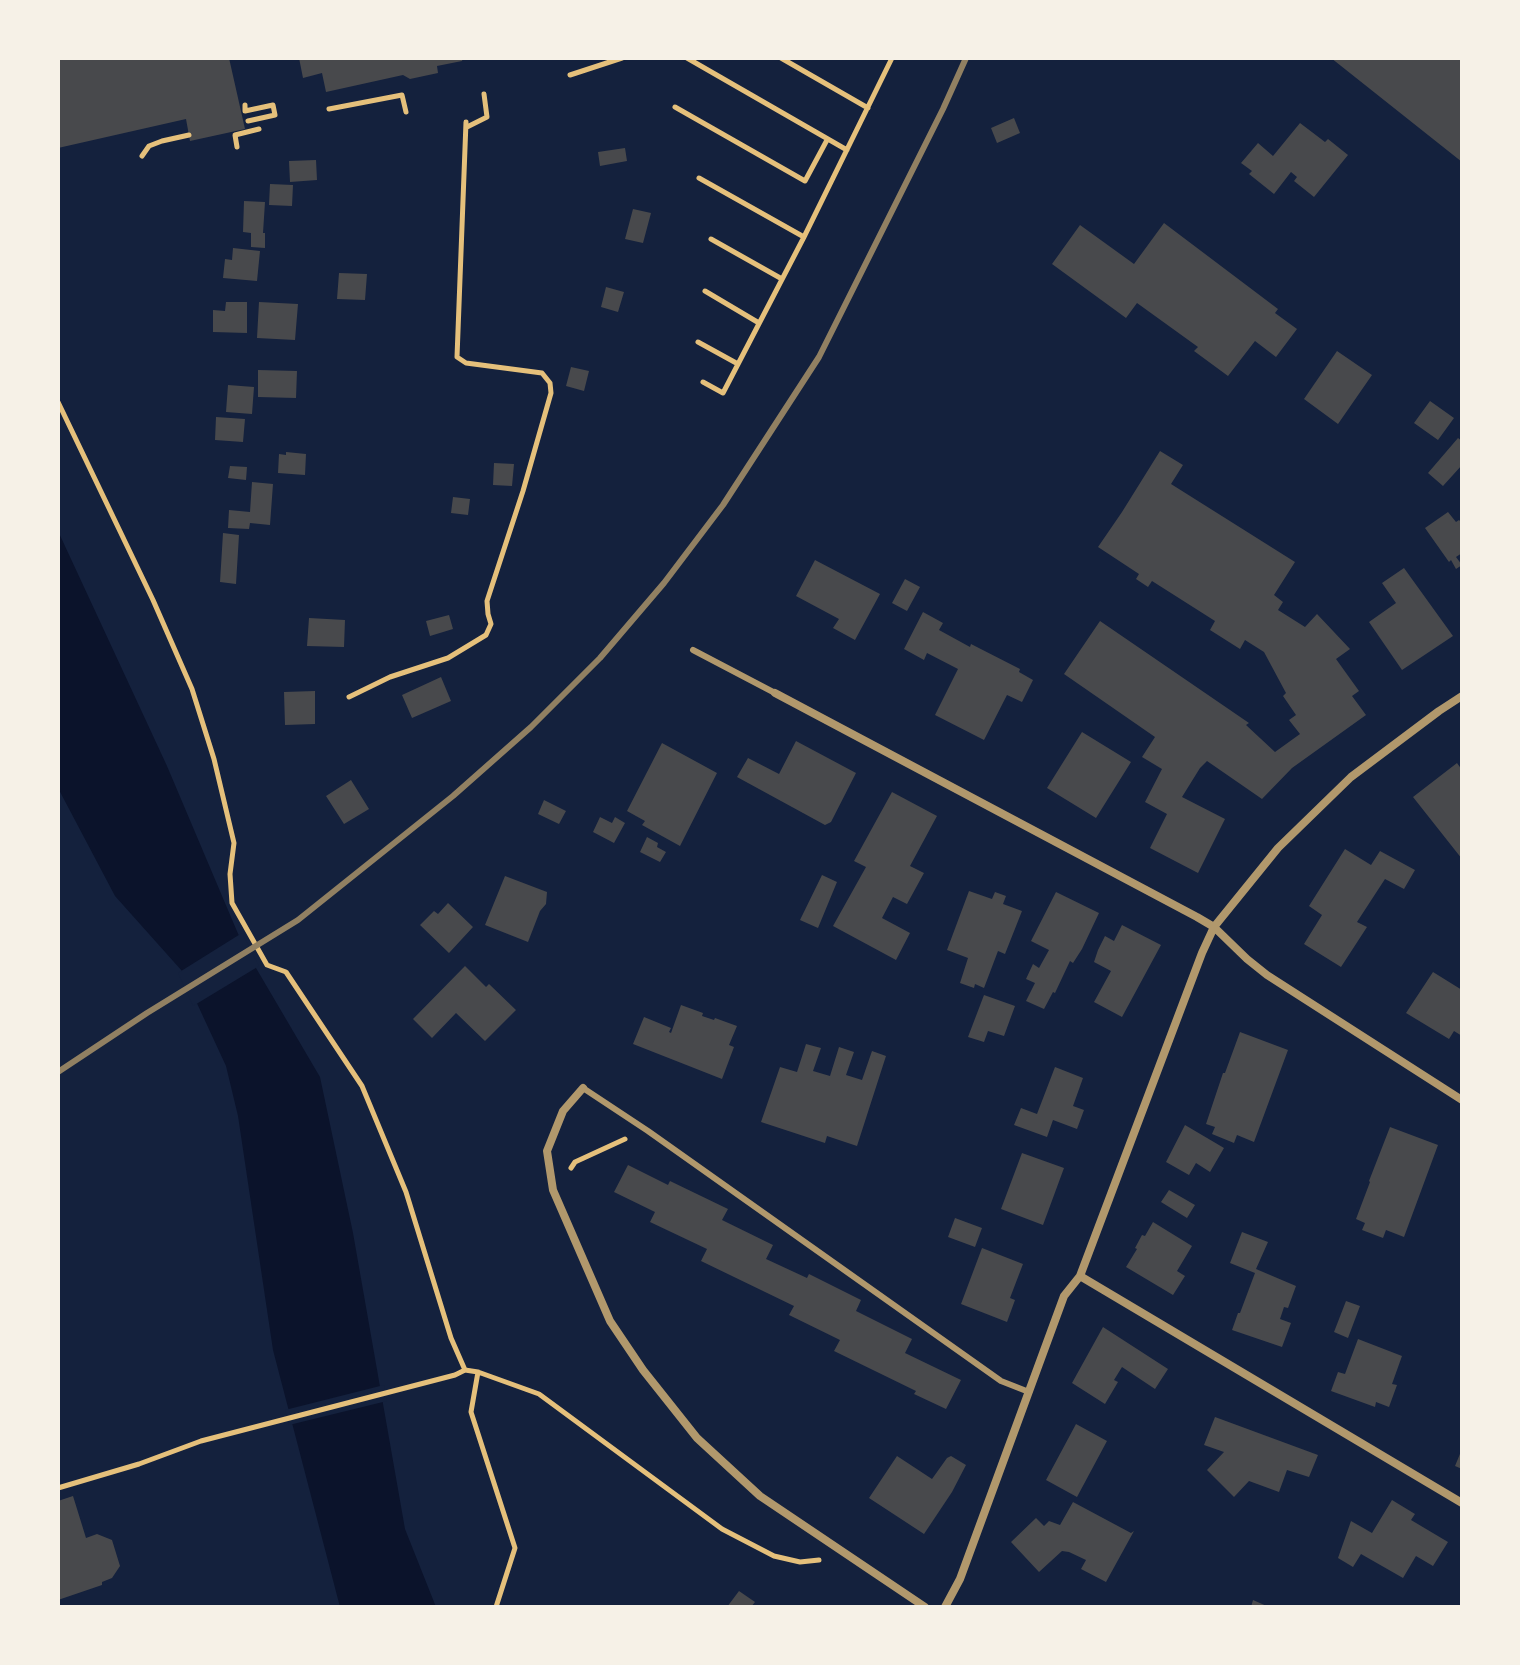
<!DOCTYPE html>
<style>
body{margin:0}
#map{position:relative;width:1520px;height:1665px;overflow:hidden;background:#14213d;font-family:Lato,sans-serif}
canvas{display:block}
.frame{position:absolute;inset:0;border:60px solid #f6f1e7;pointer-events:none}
</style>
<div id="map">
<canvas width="1520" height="1665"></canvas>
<div class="frame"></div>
</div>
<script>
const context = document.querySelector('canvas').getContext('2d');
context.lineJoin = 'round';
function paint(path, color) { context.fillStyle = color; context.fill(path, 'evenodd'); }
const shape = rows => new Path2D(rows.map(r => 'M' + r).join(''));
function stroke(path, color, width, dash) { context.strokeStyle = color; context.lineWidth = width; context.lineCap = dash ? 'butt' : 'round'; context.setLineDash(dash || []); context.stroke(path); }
const water = shape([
 [58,531,167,766,239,936,256,968,320,1077,353,1233,405,1529,436,1607,340,1607,273,1350,238,1116,226,1066,182,971,115,896,58,788]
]);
const pier = shape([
 [242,933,259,966,193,1006,178,973],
 [384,1385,387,1401,289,1425,285,1410]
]);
const building = shape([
 [58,58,229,58,245,129,190,141,186,119,58,148],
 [299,58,463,58,462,61,437,66,438,73,410,79,403,75,326,92,322,73,303,78],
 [1331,58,1462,58,1462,162],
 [1014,118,1020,133,997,143,991,128],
 [1300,123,1325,142,1328,139,1348,155,1314,197,1294,181,1297,177,1291,172,1274,194,1249,174,1252,171,1241,163,1258,143,1273,156],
 [625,148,627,161,600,166,598,152],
 [316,160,317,180,290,182,289,161],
 [270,184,293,185,292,206,269,205],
 [244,201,265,202,263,233,265,233,265,248,251,247,251,233,243,232],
 [633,209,651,213,643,243,625,239],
 [1164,223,1278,309,1275,313,1297,329,1276,357,1255,341,1228,376,1194,351,1198,347,1137,303,1126,318,1052,264,1080,225,1134,264],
 [233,248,260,251,257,281,223,278,225,259,232,260],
 [339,273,367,274,365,300,337,299],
 [606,287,624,292,618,312,601,307],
 [226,302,247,302,247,333,213,332,213,310,225,311],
 [259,302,298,304,295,340,257,338],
 [1337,351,1372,375,1338,424,1304,399],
 [571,367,589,371,584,391,566,386],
 [258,370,297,371,296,398,258,397],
 [228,385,254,387,252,414,226,412],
 [1430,401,1454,418,1438,440,1414,423],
 [216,417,245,419,243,442,215,440],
 [1458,438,1462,441,1462,465,1443,486,1428,473],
 [1160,451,1183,465,1171,484,1295,562,1274,595,1283,602,1278,610,1305,627,1317,614,1350,649,1336,659,1359,691,1352,696,1366,715,1292,768,1262,799,1207,761,1200,768,1182,797,1225,819,1198,873,1150,848,1167,814,1145,802,1162,769,1142,757,1155,737,1064,674,1100,621,1249,723,1246,725,1275,752,1300,734,1289,720,1296,715,1283,696,1286,693,1264,652,1245,640,1240,649,1210,630,1215,621,1152,581,1148,587,1136,579,1139,574,1098,547,1122,512],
 [286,452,306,454,305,475,278,473,279,454,286,455],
 [494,463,514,464,512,486,493,485],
 [230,466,247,467,246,480,228,478],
 [252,482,273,484,270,525,250,523,249,529,228,528,229,510,250,512],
 [453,497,470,499,468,515,451,513],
 [1448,512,1456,522,1459,520,1462,523,1462,553,1456,557,1462,565,1456,569,1451,560,1449,562,1425,528],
 [223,533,239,535,236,584,220,582],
 [815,560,880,594,855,640,833,628,839,619,796,596],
 [1404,568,1453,636,1402,670,1369,622,1396,603,1382,583],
 [905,579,920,587,907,611,892,603],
 [923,612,943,623,939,630,970,647,971,644,1020,669,1019,672,1033,680,1022,702,1007,695,984,740,935,715,958,669,927,653,924,660,904,649],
 [449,615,453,629,430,636,426,621],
 [309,618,345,620,344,647,307,646],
 [441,677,451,701,412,718,402,695],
 [315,691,315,724,285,725,284,692],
 [1082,732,1131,762,1096,818,1047,788],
 [796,741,856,773,831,822,825,825,737,777,748,758,779,774],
 [662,743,717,773,680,846,642,825,645,821,627,811],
 [1457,763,1462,770,1462,859,1413,797],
 [351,780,369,809,344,824,326,796],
 [892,792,937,816,910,866,924,873,907,904,893,897,882,918,910,933,896,960,833,926,866,867,854,861],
 [544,800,566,811,559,824,538,814],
 [600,817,612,823,615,817,625,823,614,843,593,832],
 [647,837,658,843,657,847,666,852,660,862,640,852],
 [1345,849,1371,865,1380,851,1415,870,1404,889,1385,879,1357,922,1367,927,1341,967,1304,944,1322,915,1309,906],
 [822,875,837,882,818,928,800,920],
 [505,876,547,892,546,904,540,911,528,942,485,925],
 [969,891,992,899,995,892,1006,896,1003,904,1022,911,1005,954,998,951,984,988,975,984,974,988,960,983,968,958,947,950],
 [1056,892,1099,913,1082,949,1073,963,1070,961,1055,993,1053,992,1044,1009,1026,1001,1035,983,1026,979,1033,964,1039,968,1049,950,1031,941],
 [448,903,473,927,449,953,420,925,434,911,438,914],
 [1122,925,1161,945,1122,1017,1094,1002,1111,971,1094,962,1098,950,1105,936,1114,941],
 [465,966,486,987,489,984,516,1010,485,1041,456,1013,432,1038,413,1019],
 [1433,972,1462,990,1462,1036,1454,1031,1449,1039,1406,1013],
 [984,995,1015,1006,1004,1036,988,1031,984,1042,968,1037],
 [681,1005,703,1013,702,1016,714,1020,715,1018,737,1026,729,1045,734,1047,722,1079,633,1044,644,1017,671,1028,669,1032,671,1033],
 [1240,1032,1288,1050,1254,1142,1237,1135,1234,1143,1212,1134,1215,1127,1206,1124,1223,1073,1225,1073],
 [806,1044,821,1048,813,1071,830,1076,839,1047,854,1052,846,1075,862,1080,872,1051,886,1056,857,1146,827,1136,825,1143,761,1122,780,1067,797,1072],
 [1055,1067,1083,1078,1073,1106,1084,1110,1077,1129,1053,1120,1047,1137,1014,1125,1021,1108,1037,1114],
 [1185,1125,1224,1148,1210,1172,1196,1163,1189,1175,1166,1162],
 [1390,1127,1438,1145,1404,1237,1386,1230,1383,1238,1362,1230,1365,1223,1356,1219,1370,1182,1369,1181],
 [1022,1153,1064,1168,1043,1225,1001,1209],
 [628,1165,668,1185,670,1181,728,1209,722,1220,773,1245,766,1259,807,1278,809,1274,861,1300,856,1311,912,1339,905,1353,961,1380,946,1409,914,1394,916,1391,834,1351,840,1340,789,1315,794,1306,701,1261,707,1249,650,1222,655,1212,614,1192],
 [1169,1190,1195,1205,1187,1218,1161,1202],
 [955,1218,982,1228,975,1247,948,1237],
 [1153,1222,1192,1246,1177,1271,1185,1276,1173,1295,1126,1267,1137,1249,1135,1248,1142,1235,1145,1236],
 [1242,1232,1268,1242,1256,1269,1296,1286,1288,1308,1284,1307,1280,1319,1291,1323,1282,1347,1232,1330,1238,1313,1240,1313,1255,1273,1230,1263],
 [982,1248,1023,1264,1010,1298,1015,1300,1007,1322,961,1304],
 [1346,1301,1360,1306,1348,1338,1334,1332],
 [1103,1327,1168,1369,1155,1389,1122,1367,1114,1380,1118,1382,1105,1404,1072,1383],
 [1358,1339,1402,1356,1392,1384,1397,1385,1389,1407,1376,1402,1375,1407,1331,1391,1338,1372,1345,1374],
 [1215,1417,1318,1455,1309,1477,1287,1470,1279,1492,1249,1481,1234,1497,1207,1470,1224,1452,1204,1445],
 [1076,1424,1107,1441,1077,1497,1046,1480],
 [1462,1449,1462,1469,1455,1466],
 [897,1456,932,1479,947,1458,951,1456,966,1465,952,1492,924,1534,869,1498],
 [73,1496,86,1538,97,1534,112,1540,120,1566,112,1578,102,1582,102,1585,58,1600,58,1501],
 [1392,1500,1415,1514,1411,1520,1448,1542,1433,1566,1416,1556,1403,1578,1361,1554,1353,1567,1338,1558,1351,1521,1372,1533],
 [1073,1502,1131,1533,1134,1531,1106,1582,1081,1569,1086,1560,1069,1552,1062,1551,1039,1572,1011,1542,1036,1518,1044,1526,1049,1521,1060,1525],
 [739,1591,755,1602,751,1607,727,1607],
 [1253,1600,1269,1607,1251,1607]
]);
const path = shape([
 [687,58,847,150],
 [781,58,868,108],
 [570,75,622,58],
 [245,105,245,111,273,105,275,115,248,121],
 [675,107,805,181,827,140],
 [329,109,402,95,406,112],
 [467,127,487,117,484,94],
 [237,147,235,135,259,129],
 [142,156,149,146,162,141,189,135],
 [699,178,804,237],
 [711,239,782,279],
 [705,291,759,323],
 [698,342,738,364],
 [703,382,723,393,804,237,892,58],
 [58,402,153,600,192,689,214,759,234,843,230,874,232,903,267,965,286,972,362,1086,406,1192,451,1338,465,1370],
 [349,697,390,677,448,658,486,635,491,624,488,614,487,601,523,491,551,393,550,383,542,373,466,363,457,357,466,122],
 [571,1168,575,1162,625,1139],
 [478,1372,471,1412,515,1548,496,1607],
 [58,1488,139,1464,201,1441,455,1375,465,1370,478,1372,539,1394,722,1529,774,1556,800,1562,819,1560]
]);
const service = shape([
 [693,650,775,693],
 [583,1088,648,1131,1001,1381,1029,1392]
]);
const minor = shape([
 [775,693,1197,917,1214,927,1247,959,1267,975,1462,1100],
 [583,1088,563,1111,547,1151,553,1190,610,1321,643,1370,697,1438,760,1496,925,1607],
 [1080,1276,1462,1503],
 [945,1607,960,1579,1064,1296,1080,1276,1202,953,1214,927,1278,848,1351,777,1439,711,1462,696]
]);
const rail = shape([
 [58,1072,147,1013,298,920,453,796,531,727,600,658,664,583,723,505,819,357,943,109,966,58]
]);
paint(water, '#0b132b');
paint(pier, '#14213d');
paint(building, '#48494c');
stroke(path, '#e5c07b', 5);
stroke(service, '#b1986c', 6);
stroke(minor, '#b1986c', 8);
stroke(rail, '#918062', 6);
</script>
